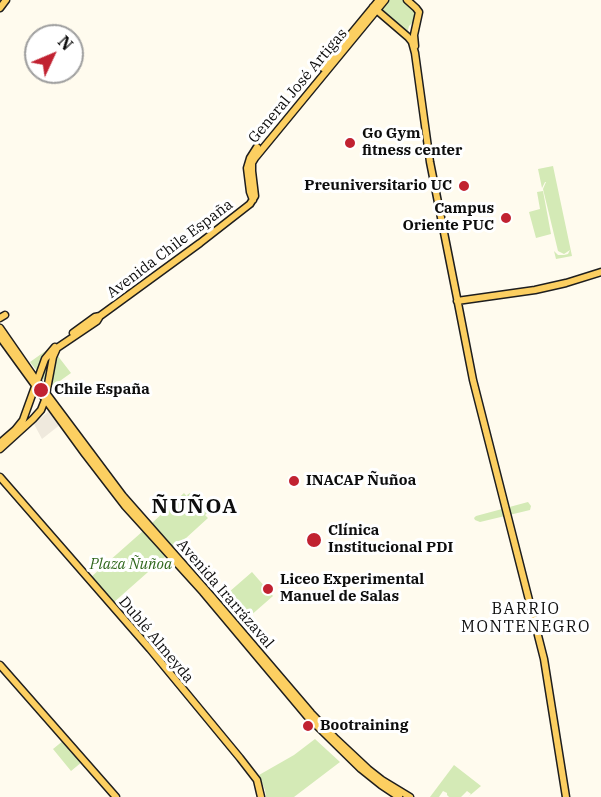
<!DOCTYPE html>
<meta charset="utf-8">
<style>
body{margin:0}
#map{position:relative;width:601px;height:797px;overflow:hidden;background:#fffbee;font-family:"IBM Plex Serif",serif}
canvas{display:block}
.north{position:absolute;left:24px;top:24px;width:60px;height:60px;box-sizing:border-box;background:#fff;border:2px solid #9e9e9e;border-radius:50%;rotate:46deg;font-size:16px;font-weight:700;line-height:24px;text-align:center;color:#0d0d0d}
.north::after{content:'';display:block;margin:auto;width:21px;height:27px;background:#c12231;clip-path:polygon(50% 0,100% 100%,50% 72%,0 100%)}
</style>
<div id="map">
<canvas width="601" height="797"></canvas>
<div class="north">N</div>
</div>
<script>
const context = document.querySelector('canvas').getContext('2d');
context.lineJoin = 'round';
function paint(path, color) { context.fillStyle = color; context.fill(path, 'evenodd'); }
const shape = rows => new Path2D(rows.map(r => 'M' + r).join(''));
function stroke(path, color, width, dash) { context.strokeStyle = color; context.lineWidth = width; context.lineCap = dash ? 'butt' : 'round'; context.setLineDash(dash || []); context.stroke(path); }
function write(font, color, halo, rows, align = 'center') {
  context.font = font + ' "IBM Plex Serif",serif'; context.lineWidth = 6; context.setLineDash([]); context.textBaseline = 'middle'; context.strokeStyle = halo; context.fillStyle = color; for (const [text, x, y, turn = 0] of rows) {
    context.save(); context.translate(x, y); context.rotate((+turn || 0) * Math.PI / 180); context.textAlign = isNaN(turn) ? turn : align; if (halo) context.strokeText(text, 0, 0); context.fillText(text, 0, 0); context.restore();
  }
}
const green = shape([
 [387,0,404,0,417,11,414,21,409,26,408,30,406,32,379,9],
 [553,166,572,256,556,259,554,251,558,255,564,255,568,254,570,250,564,254,558,251,543,189,546,182,545,182,542,188,538,169],
 [543,191,551,234,536,238,529,212,540,209,537,192],
 [51,347,71,373,50,388,30,362],
 [184,493,190,500,187,495,190,493,191,494,190,495,196,502,194,504,197,508,200,506,206,512,207,511,209,512,205,515,208,518,174,549,151,524],
 [528,502,531,506,530,510,480,522,475,520,474,518,476,516],
 [143,531,146,532,166,555,165,557,113,603,91,578,91,577],
 [252,572,273,596,249,617,243,610,235,617,221,599],
 [315,739,340,762,294,797,266,797,265,790,259,775,294,755],
 [64,740,82,762,71,771,53,749],
 [454,765,481,786,468,797,471,794,467,791,461,797,449,797,447,795,447,793,443,791,439,797,430,797]
]);
const plaza = shape([
 [49,411,61,424,42,439,34,424]
]);
const major = shape([
 [407,0,416,8,419,12,414,35,415,46],
 [373,7,408,37,412,42,415,53,430,162,457,298,473,380,544,659,566,797],
 [0,8,6,0],
 [323,68,379,0],
 [253,200,250,192,247,168,250,158,257,147],
 [457,301,535,290,566,283,601,272],
 [0,318,5,315],
 [0,328,34,377,123,496,212,597,311,713,336,739,368,769,382,780,410,797],
 [73,333,95,317,100,316],
 [0,337,85,454,125,506,203,592,307,716,361,769,381,785,399,797],
 [0,443,15,430,23,420,45,359,55,347],
 [0,449,33,419,41,410,45,400,53,357,57,348,97,321,100,316,200,243,250,204,255,196,252,171,252,163,255,158,385,0],
 [0,477,150,649,240,758,257,780,261,797],
 [0,665,116,797]
]);
const markers = [
 [350,143,6,"#c12231"],
 [464,186,6,"#c12231"],
 [506,218,6,"#c12231"],
 [41,390,8,"#c12231"],
 [294,481,6,"#c12231"],
 [314,540,8,"#c12231"],
 [268,589,6,"#c12231"],
 [308,726,6,"#c12231"]
];
const streetNames = [
 ["General José Artigas",298,86,-50],
 ["Avenida Chile España",170,249,-37],
 ["Avenida Irarrázaval",225,594,49],
 ["Dublé Almeyda",156,640,50]
];
const poiNames = [
 ["Go Gym",362,134],
 ["fitness center",362,151],
 ["Preuniversitario UC",452,186,"right"],
 ["Campus",494,209,"right"],
 ["Oriente PUC",494,226,"right"],
 ["Chile España",54,390],
 ["INACAP Ñuñoa",306,481],
 ["Clínica",328,531],
 ["Institucional PDI",328,548],
 ["Liceo Experimental",280,580],
 ["Manuel de Salas",280,597],
 ["Bootraining",320,726]
];
const parkNames = [
 ["Plaza Ñuñoa",131,565]
];
const neighbourhoodNames = [
 ["BARRIO",526,609],
 ["MONTENEGRO",526,627]
];
const districtNames = [
 ["ÑUÑOA",195,507]
];
paint(green, '#d4eab6');
paint(plaza, '#efe9dd');
stroke(major, '#1e1e1e', 9);
stroke(major, '#fccf61', 6);
for (const [x, y, r, color] of markers) { const dot = new Path2D(); dot.arc(x, y, r, 0, 2 * Math.PI); context.fillStyle = color; context.fill(dot); stroke(dot, '#fff', 2); }
write('15px', '#0d0d0d', '#fff', streetNames);
write('bold 15px', '#0d0d0d', '#fff', poiNames, 'left');
write('italic 15px', '#2f671c', '#fff', parkNames);
context.letterSpacing = '1.5px';
write('16px', '#0d0d0d', '#fff', neighbourhoodNames);
context.letterSpacing = '0px';
context.letterSpacing = '1.5px';
write('bold 21px', '#0d0d0d', '#fff', districtNames);
context.letterSpacing = '0px';
</script>
